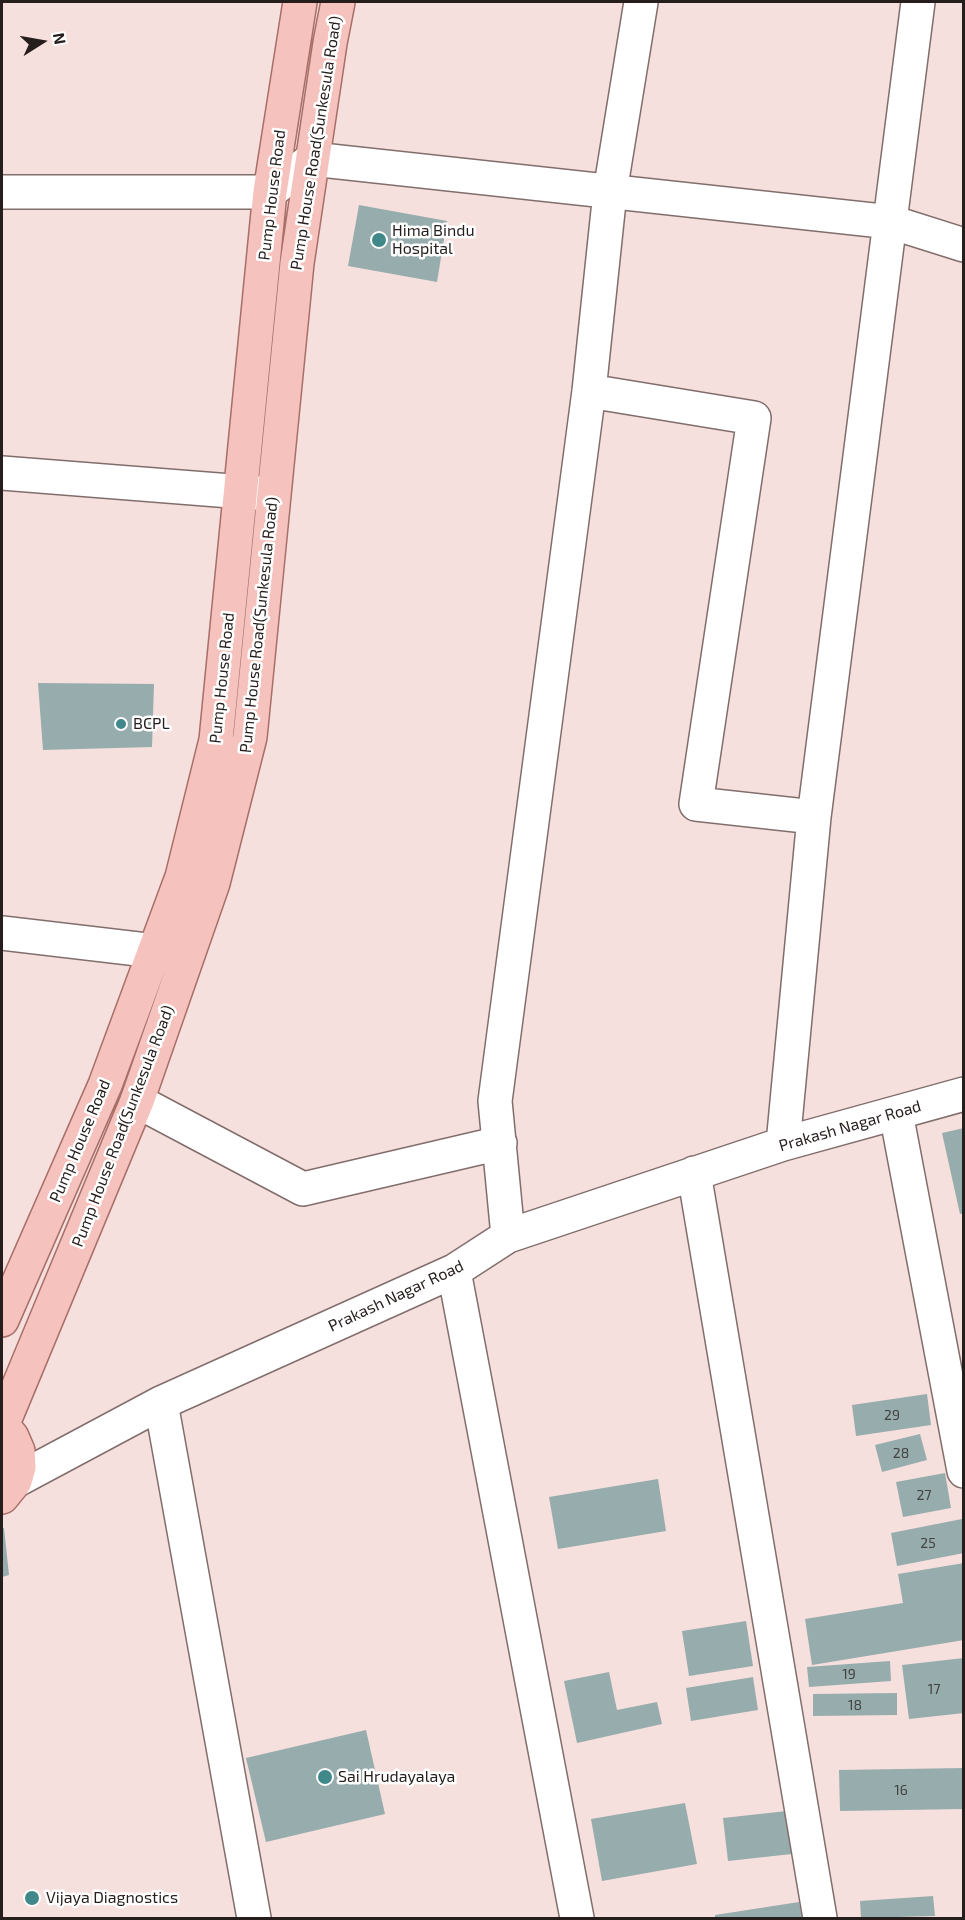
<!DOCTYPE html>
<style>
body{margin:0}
#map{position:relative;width:965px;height:1920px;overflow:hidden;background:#f5e0dd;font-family:"Exo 2",sans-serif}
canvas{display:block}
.frame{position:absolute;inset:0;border:3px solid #261e1d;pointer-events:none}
.north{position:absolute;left:12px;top:12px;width:60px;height:60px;-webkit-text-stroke:4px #fff;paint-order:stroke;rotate:79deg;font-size:16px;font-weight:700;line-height:24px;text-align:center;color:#261e1d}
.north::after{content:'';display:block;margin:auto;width:21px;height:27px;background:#261e1d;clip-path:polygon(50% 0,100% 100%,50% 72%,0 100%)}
</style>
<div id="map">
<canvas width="965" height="1920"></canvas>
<div class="frame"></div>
<div class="north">N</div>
</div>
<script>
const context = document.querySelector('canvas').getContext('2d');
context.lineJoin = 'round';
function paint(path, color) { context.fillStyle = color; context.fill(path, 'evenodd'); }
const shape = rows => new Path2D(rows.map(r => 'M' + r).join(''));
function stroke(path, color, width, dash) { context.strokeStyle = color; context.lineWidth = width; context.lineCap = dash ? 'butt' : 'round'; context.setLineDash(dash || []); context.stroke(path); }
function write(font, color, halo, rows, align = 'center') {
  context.font = font + ' "Exo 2",sans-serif'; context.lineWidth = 5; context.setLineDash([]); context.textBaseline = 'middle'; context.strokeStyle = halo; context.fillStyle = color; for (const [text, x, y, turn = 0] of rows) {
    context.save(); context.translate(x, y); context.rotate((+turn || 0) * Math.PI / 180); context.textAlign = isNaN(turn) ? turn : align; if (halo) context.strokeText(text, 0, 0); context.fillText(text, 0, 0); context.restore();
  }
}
const building = shape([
 [359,205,447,221,437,282,348,266],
 [38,683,154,684,152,747,43,750],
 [964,1128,964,1213,960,1214,942,1133],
 [927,1394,931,1425,856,1436,852,1405],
 [920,1434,927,1460,882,1472,875,1445],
 [945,1473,951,1508,903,1517,896,1482],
 [658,1479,666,1531,558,1549,549,1497],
 [962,1519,964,1553,897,1566,891,1533],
 [2,1528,4,1528,9,1575,2,1577],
 [964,1563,964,1640,812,1665,805,1619,903,1603,898,1574],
 [746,1621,753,1666,689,1676,682,1631],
 [964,1658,964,1713,909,1719,902,1665],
 [890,1661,891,1681,809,1687,807,1667],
 [609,1672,617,1710,657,1702,662,1724,577,1743,564,1681],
 [753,1677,758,1710,691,1721,686,1688],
 [897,1693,897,1715,813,1716,813,1694],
 [366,1730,385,1814,266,1842,246,1758],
 [964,1768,964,1809,840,1811,839,1770],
 [685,1803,697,1864,602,1881,591,1819],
 [796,1810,801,1853,728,1861,723,1818],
 [933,1896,935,1916,861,1918,860,1901],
 [799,1902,802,1918,715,1918,715,1915]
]);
const minor = shape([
 [2,192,270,192,312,159,891,222,964,245],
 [589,391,754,418,696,804,814,817],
 [2,473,269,494],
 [2,933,155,951],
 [137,1101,303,1189,500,1143],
 [896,1113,964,1471],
 [783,1144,814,817,918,2],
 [694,1173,820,1918],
 [508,1236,495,1101,589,391,610,192,641,2],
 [454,1271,577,1918],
 [161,1403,254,1918],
 [15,1481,161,1403,454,1271,508,1236,783,1144,964,1094]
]);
const major = shape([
 [2,1320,105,1085,182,877,216,740,270,192,300,2],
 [2,1425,12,1437,18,1451,19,1467,15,1481,2,1497],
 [2,1426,137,1101,213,883,250,737,297,263,330,43,338,2]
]);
const markers = [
 [379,240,8,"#408889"],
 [121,724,6,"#408889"],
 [325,1777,8,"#408889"],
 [32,1898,8,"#408889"]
];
const numberNames = [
 ["29",892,1415],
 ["28",901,1453],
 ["27",924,1495],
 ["25",928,1543],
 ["19",849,1674],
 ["17",934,1689],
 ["18",855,1705],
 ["16",901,1790]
];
const streetNames = [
 ["Pump House Road(Sunkesula Road)",316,143,-81],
 ["Pump House Road",272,195,-83],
 ["Pump House Road(Sunkesula Road)",259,625,-84],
 ["Pump House Road",222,678,-84],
 ["Pump House Road(Sunkesula Road)",123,1126,-69],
 ["Prakash Nagar Road",850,1126,-16],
 ["Pump House Road",80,1141,-67],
 ["Prakash Nagar Road",396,1296,-25]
];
const poiNames = [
 ["Hima Bindu",392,231],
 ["Hospital",392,249],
 ["BCPL",133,724],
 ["Sai Hrudayalaya",338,1777],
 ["Vijaya Diagnostics",46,1898]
];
paint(building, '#97acac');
stroke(minor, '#816e6c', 36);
stroke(major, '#a86e68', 36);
stroke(minor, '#fff', 33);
stroke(major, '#f5c2bd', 33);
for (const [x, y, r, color] of markers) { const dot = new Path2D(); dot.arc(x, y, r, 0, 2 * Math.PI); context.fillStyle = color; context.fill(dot); stroke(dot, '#fff', 2); }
write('14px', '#424241', null, numberNames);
write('16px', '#261e1d', '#fff', streetNames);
write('16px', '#261e1d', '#fff', poiNames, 'left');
</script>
